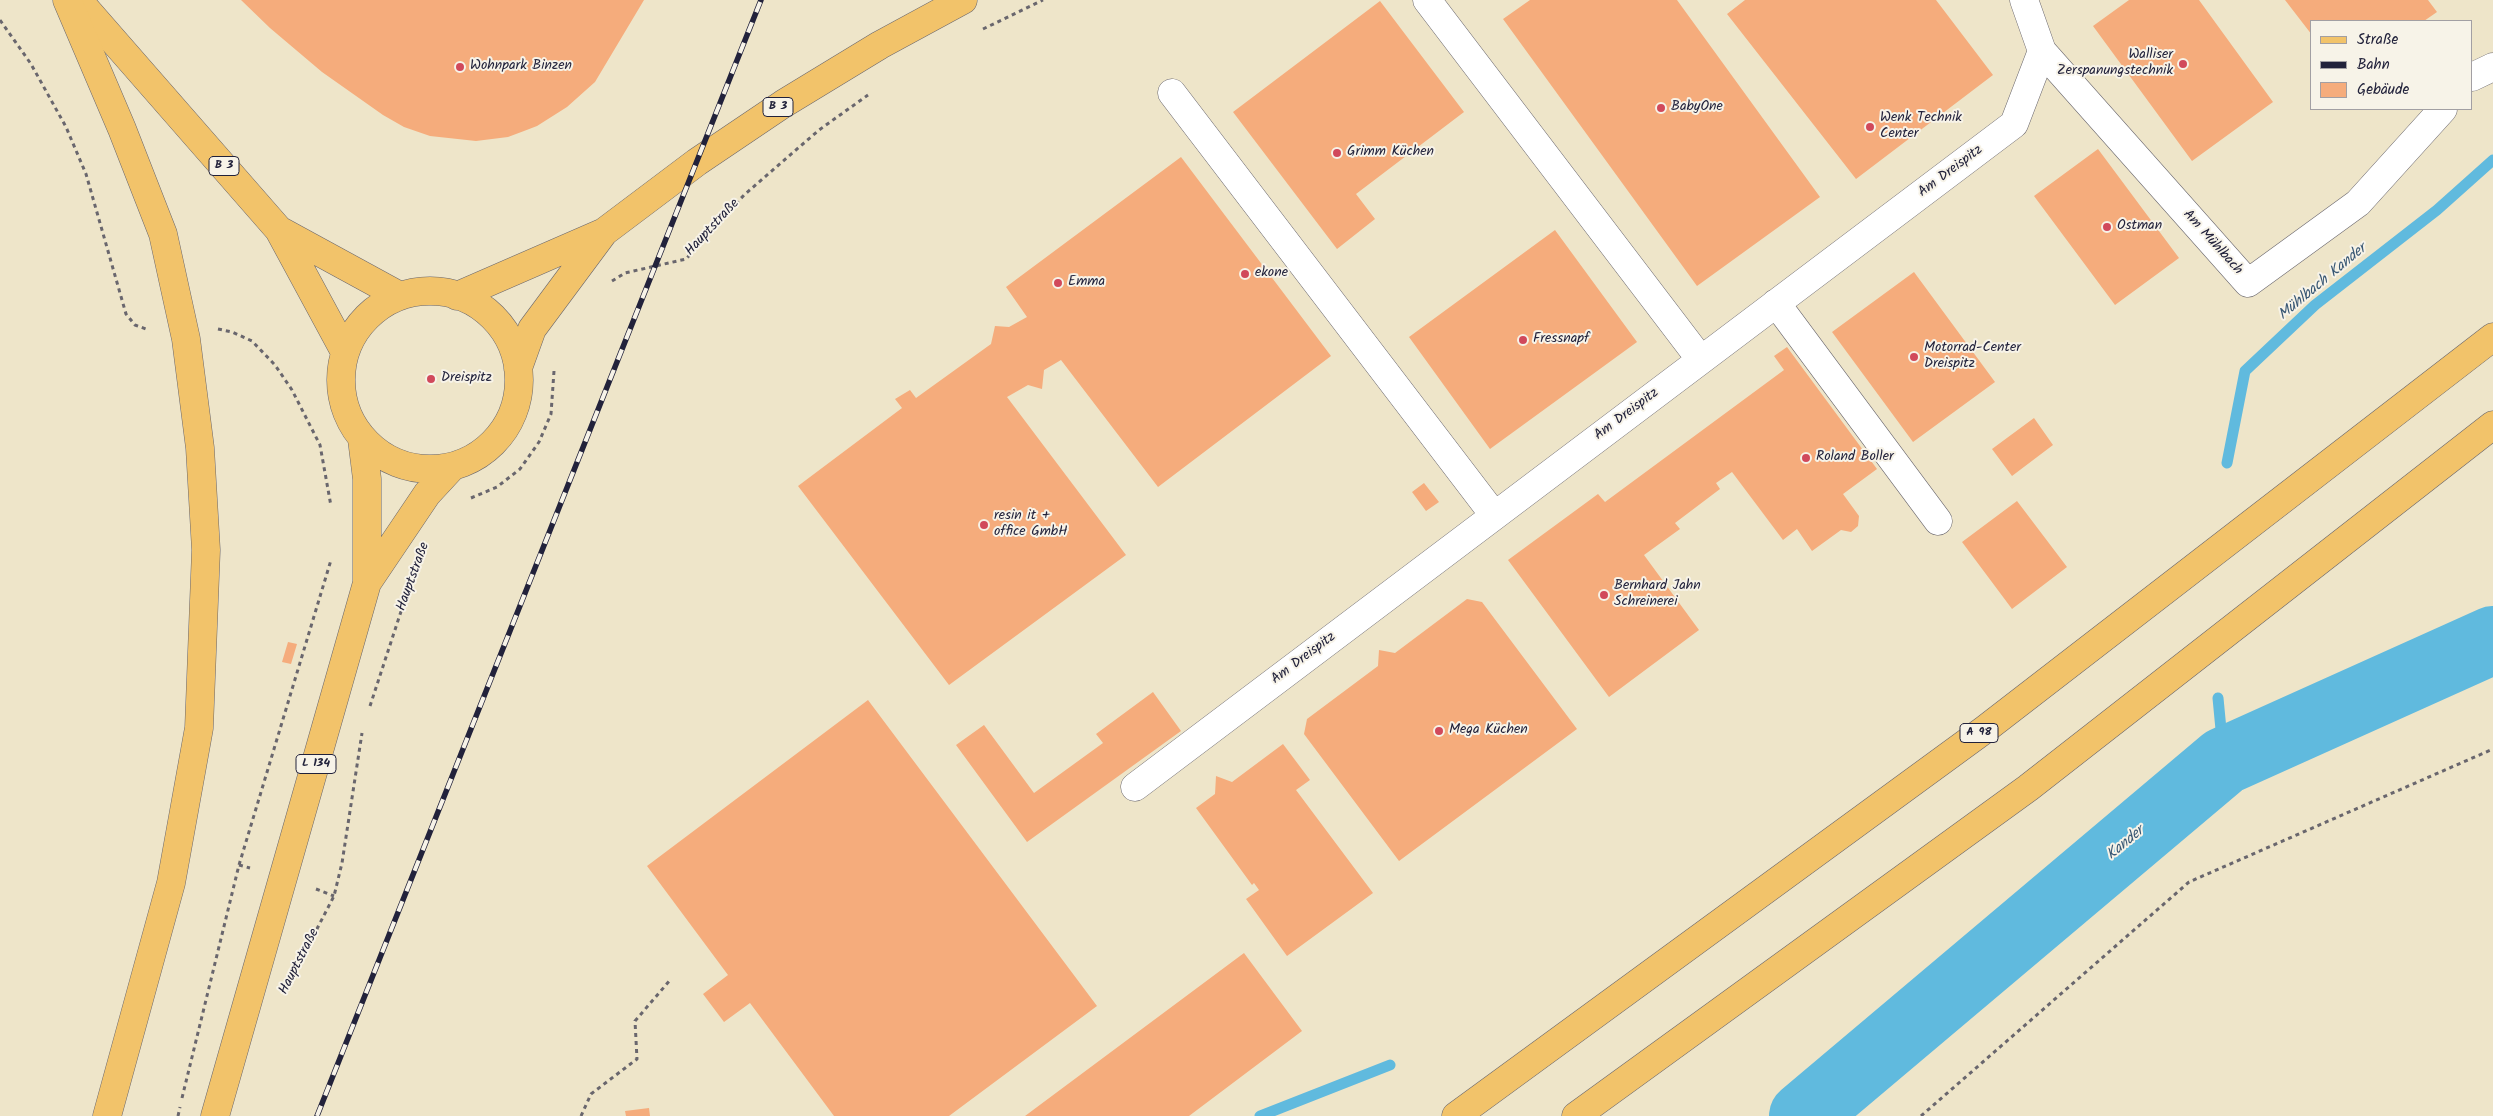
<!DOCTYPE html>
<meta charset="utf-8">
<style>
body{margin:0}
#map{position:relative;width:2493px;height:1116px;overflow:hidden;background:#eee5c9;font-family:Kalam,sans-serif}
canvas{display:block}
.legend{position:absolute;left:2310px;top:20px;width:162px;height:90px;box-sizing:border-box;background:#f7f3e8;border:1px solid #a29fa3;margin:0;padding:6px 9px;list-style:none;font-size:15px;color:#22223b}
.legend li{display:flex;align-items:center;gap:10px;height:25px}
.legend b{width:25px;border:1px solid #a29fa3}
</style>
<div id="map">
<canvas width="2493" height="1116"></canvas>
<ul class="legend">
<li><b style="height:6px;background:#f2c36a"></b>Straße</li>
<li><b style="height:6px;background:#22223b"></b>Bahn</li>
<li><b style="height:14px;background:#f5ac7c"></b>Gebäude</li>
</ul>
</div>
<script>
const context = document.querySelector('canvas').getContext('2d');
context.lineJoin = 'round';
const shape = rows => new Path2D(rows.map(r => 'M' + r).join(''));
function stroke(path, color, width, dash) { context.strokeStyle = color; context.lineWidth = width; context.lineCap = dash ? 'butt' : 'round'; context.setLineDash(dash || []); context.stroke(path); }
function paint(path, color) { context.fillStyle = color; context.fill(path, 'evenodd'); }
function write(font, color, halo, rows, align = 'center') {
  context.font = font + ' Kalam,sans-serif'; context.lineWidth = 4; context.setLineDash([]); context.textBaseline = 'middle'; context.strokeStyle = halo; context.fillStyle = color; for (const [text, x, y, turn = 0] of rows) {
    context.save(); context.translate(x, y); context.rotate((+turn || 0) * Math.PI / 180); context.textAlign = isNaN(turn) ? turn : align; if (halo) context.strokeText(text, 0, 0); context.fillText(text, 0, 0); context.restore();
  }
}
const stream = shape([
 [2227,463,2245,371,2315,305,2437,210,2493,160],
 [2218,698,2224,761],
 [1260,1116,1390,1065]
]);
const river = shape([
 [1803,1116,2224,761,2493,640]
]);
const building = shape([
 [241,0,644,0,595,82,567,107,537,126,524,131,508,137,476,141,430,136,404,127,383,115,322,72,270,28],
 [1530,0,1677,0,1820,197,1697,286,1503,19],
 [1745,0,1936,0,1993,75,1856,179,1727,14],
 [2129,0,2199,0,2273,102,2192,161,2093,26],
 [2285,0,2428,0,2437,12,2424,21,2312,21,2312,35],
 [1380,1,1464,112,1356,194,1375,219,1337,249,1233,112],
 [2098,149,2179,258,2115,305,2034,196],
 [1181,157,1331,356,1158,487,1061,360,1044,370,1042,389,1028,385,1007,397,1126,555,949,685,798,486,902,408,895,399,910,390,916,398,991,344,995,326,1009,327,1027,317,1006,287],
 [1555,230,1637,342,1490,449,1409,337],
 [1914,272,1995,382,1913,442,1832,332],
 [1787,347,1877,469,1843,494,1859,516,1858,526,1851,532,1841,530,1812,551,1797,529,1783,540,1732,472,1716,483,1720,489,1675,523,1680,529,1644,555,1699,630,1609,697,1508,560,1598,494,1605,502,1784,370,1774,356],
 [2034,418,2053,445,2012,476,1992,449],
 [1424,483,1439,502,1426,511,1412,492],
 [2017,501,2067,567,2012,609,1962,542],
 [1467,599,1482,602,1577,729,1399,861,1304,734,1307,719,1378,666,1379,650,1395,653],
 [288,642,297,644,291,664,282,662],
 [1153,692,1181,731,1027,842,956,745,984,725,1034,793,1103,743,1096,734],
 [868,700,1097,1006,949,1116,834,1116,750,1003,724,1022,703,994,728,975,647,866],
 [1283,744,1310,780,1296,790,1373,893,1287,956,1246,899,1259,890,1254,883,1252,885,1196,808,1215,794,1216,776,1232,782],
 [1244,953,1302,1031,1189,1116,1025,1116],
 [649,1108,650,1116,626,1116,625,1111]
]);
const path = shape([
 [0,20,31,64,66,127,86,174,126,314,135,325,146,329],
 [983,29,1043,0],
 [612,281,625,273,686,259,744,195,819,130,868,95],
 [218,329,232,332,252,341,275,365,292,390,320,445,331,506],
 [471,498,497,487,520,469,539,442,551,414,554,371],
 [370,706,411,581],
 [239,865,250,868],
 [316,889,334,896],
 [291,979,334,896,342,863,362,733],
 [182,1098,239,865,331,560],
 [178,1116,180,1107],
 [581,1116,591,1094,637,1059,635,1021,671,979],
 [1921,1116,2189,882,2493,749]
]);
const minor = shape([
 [1427,0,1701,360],
 [2042,51,2248,283,2358,203,2443,109],
 [2472,77,2493,67],
 [1172,93,1494,515],
 [1776,303,1938,521],
 [1135,787,2014,124,2042,51,2024,0]
]);
const major = shape([
 [78,0,279,230,345,352],
 [279,230,400,296],
 '341 380a89 89 0 1 1 178 0a89 89 0 1 1-178 0Z',
 [457,296,604,232,697,162,783,104,880,45,963,0],
 [518,368,532,329,604,232],
 [367,583,427,494,452,467],
 [215,1116,367,583,367,479,362,439]
]);
const highway = shape([
 [67,0,122,129,163,234,186,339,200,448,206,550,199,728,171,883,107,1116],
 [1456,1116,1984,730,2493,337],
 [1576,1116,2028,788,2493,425]
]);
const rail = shape([
 [317,1116,761,0]
]);
const markers = [
 [2183,64,5,"#d1495b"],
 [460,67,5,"#d1495b"],
 [1661,108,5,"#d1495b"],
 [1870,127,5,"#d1495b"],
 [1337,153,5,"#d1495b"],
 [2107,227,5,"#d1495b"],
 [1245,274,5,"#d1495b"],
 [1058,283,5,"#d1495b"],
 [1523,340,5,"#d1495b"],
 [1914,357,5,"#d1495b"],
 [431,379,5,"#d1495b"],
 [1806,458,5,"#d1495b"],
 [984,525,5,"#d1495b"],
 [1604,595,5,"#d1495b"],
 [1439,731,5,"#d1495b"]
];
const shields = [
 [778,107,30],
 [224,166,30],
 [1979,733,38],
 [316,764,40]
];
const shieldNames = [
 ["B 3",778,107],
 ["B 3",224,166],
 ["A 98",1979,733],
 ["L 134",316,764]
];
const poiNames = [
 ["Walliser",2173,56,"right"],
 ["Zerspanungstechnik",2173,72,"right"],
 ["Wohnpark Binzen",470,67],
 ["BabyOne",1671,108],
 ["Wenk Technik",1880,119],
 ["Center",1880,135],
 ["Grimm Küchen",1347,153],
 ["Ostman",2117,227],
 ["ekone",1255,274],
 ["Emma",1068,283],
 ["Fressnapf",1533,340],
 ["Motorrad-Center",1924,349],
 ["Dreispitz",1924,365],
 ["Dreispitz",441,379],
 ["Roland Boller",1816,458],
 ["resin it +",994,517],
 ["office GmbH",994,533],
 ["Bernhard Jahn",1614,587],
 ["Schreinerei",1614,603],
 ["Mega Küchen",1449,731]
];
const streetNames = [
 ["Am Dreispitz",1951,172,-37],
 ["Hauptstraße",713,228,-47],
 ["Am Mühlbach",2212,243,48],
 ["Am Dreispitz",1627,415,-37],
 ["Hauptstraße",414,577,-70],
 ["Am Dreispitz",1304,659,-37],
 ["Hauptstraße",300,962,-63]
];
const waterNames = [
 ["Mühlbach Kander",2323,283,-40],
 ["Kander",2126,844,-40]
];
stroke(stream, '#60bade', 11);
stroke(river, '#60bade', 68);
paint(building, '#f5ac7c');
stroke(minor, '#69666d', 29);
stroke(major, '#69666d', 29);
stroke(highway, '#69666d', 29);
stroke(path, '#69666d', 3, [4, 4]);
stroke(minor, '#fff', 28);
stroke(major, '#f2c36a', 28);
stroke(highway, '#f2c36a', 28);
stroke(rail, '#22223b', 5.5);
stroke(rail, '#f7f3e8', 4, [11]);
for (const [x, y, r, color] of markers) { const dot = new Path2D(); dot.arc(x, y, r, 0, 2 * Math.PI); context.fillStyle = color; context.fill(dot); stroke(dot, '#f7f3e8', 2); }
for (const [x, y, w] of shields) { const box = new Path2D(); box.roundRect(x - w / 2, y - 9.5, w, 19, 4); context.fillStyle = '#f7f3e8'; context.fill(box); stroke(box, '#22223b', 1); }
write('bold 12px', '#22223b', null, shieldNames);
write('14px', '#22223b', '#f7f3e8', poiNames, 'left');
write('14px', '#22223b', '#f7f3e8', streetNames);
write('italic 15px', '#385774', '#f7f3e8', waterNames);
</script>
